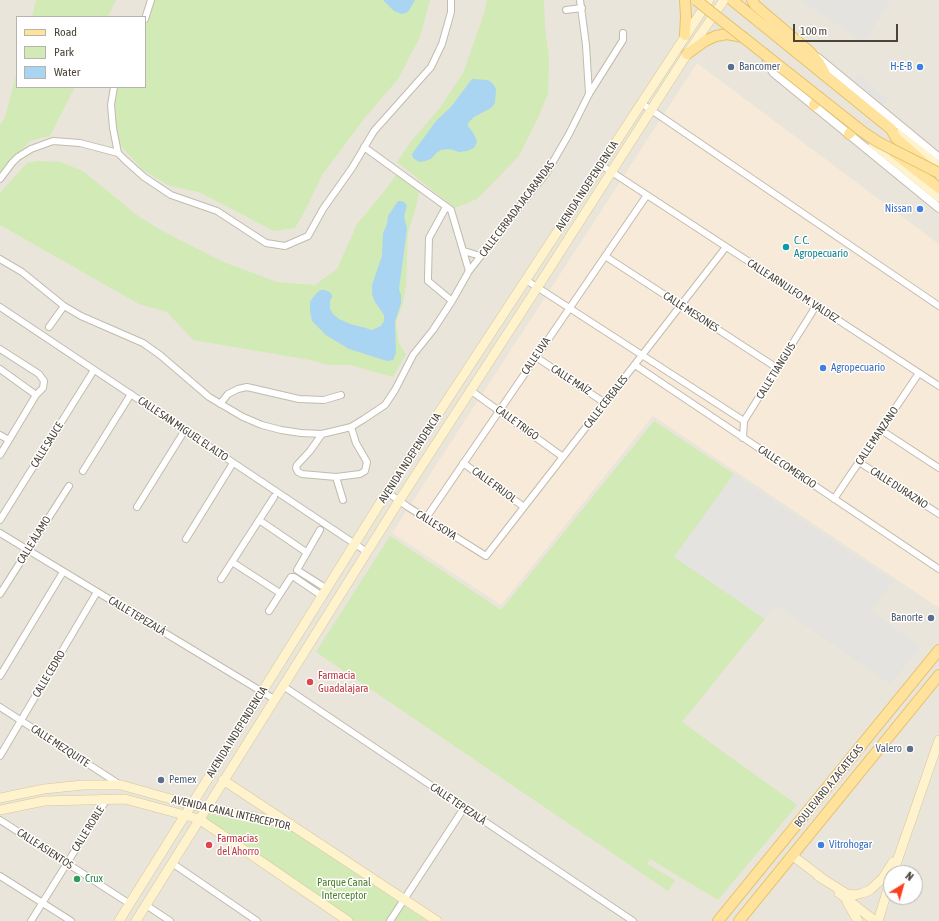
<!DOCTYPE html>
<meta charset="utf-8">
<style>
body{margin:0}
#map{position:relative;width:939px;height:921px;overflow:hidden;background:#f6f3ec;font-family:"Asap Condensed",sans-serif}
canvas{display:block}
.legend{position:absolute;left:16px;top:16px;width:130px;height:72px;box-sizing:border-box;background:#fff;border:1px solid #b7b4b0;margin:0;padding:5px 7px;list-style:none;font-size:12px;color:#4b4439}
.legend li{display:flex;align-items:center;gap:8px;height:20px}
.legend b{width:20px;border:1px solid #b7b4b0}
.north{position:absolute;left:883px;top:865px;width:40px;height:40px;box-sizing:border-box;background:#fff;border:1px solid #b7b4b0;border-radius:50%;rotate:37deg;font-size:11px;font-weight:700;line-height:16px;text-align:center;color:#4b4439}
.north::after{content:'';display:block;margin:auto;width:14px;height:18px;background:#fc3f1d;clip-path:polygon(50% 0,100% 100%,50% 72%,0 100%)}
.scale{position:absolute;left:793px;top:24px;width:105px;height:18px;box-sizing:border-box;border:2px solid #4b4439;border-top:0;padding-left:5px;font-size:12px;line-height:14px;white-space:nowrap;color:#4b4439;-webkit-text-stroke:3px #fff;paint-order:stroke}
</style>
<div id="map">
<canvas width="939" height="921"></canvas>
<ul class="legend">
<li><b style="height:5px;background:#ffe39c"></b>Road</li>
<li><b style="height:11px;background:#d2eab5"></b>Park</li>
<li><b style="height:11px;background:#a9d4f2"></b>Water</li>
</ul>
<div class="north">N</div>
<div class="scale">100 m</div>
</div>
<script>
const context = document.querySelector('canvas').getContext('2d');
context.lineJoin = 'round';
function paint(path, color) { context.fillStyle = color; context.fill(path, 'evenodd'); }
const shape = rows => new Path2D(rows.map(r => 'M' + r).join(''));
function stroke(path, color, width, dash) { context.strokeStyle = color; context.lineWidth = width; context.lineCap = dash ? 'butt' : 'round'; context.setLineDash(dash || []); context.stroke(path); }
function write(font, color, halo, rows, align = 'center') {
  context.font = font + ' "Asap Condensed",sans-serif'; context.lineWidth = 3; context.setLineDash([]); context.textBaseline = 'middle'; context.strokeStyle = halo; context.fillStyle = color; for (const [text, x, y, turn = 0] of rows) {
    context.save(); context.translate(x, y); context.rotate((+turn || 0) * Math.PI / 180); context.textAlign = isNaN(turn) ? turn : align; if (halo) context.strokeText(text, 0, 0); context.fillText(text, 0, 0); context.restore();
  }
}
const residential = shape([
 [0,0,939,0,939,921,0,921],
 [17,17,145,17,145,87,17,87],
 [891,873,915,873,915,897,891,897]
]);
const commercial = shape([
 [697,63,939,244,939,608,653,416,501,605,392,533]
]);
const green = shape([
 [36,0,116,0,108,17,32,17],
 [154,0,430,0,420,37,398,79,363,120,322,175,307,207,295,228,274,231,199,192,170,186,143,170,120,145,112,115,117,87,145,87,145,23],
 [487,0,544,0,545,26,549,59,548,94,537,120,519,156,477,199,455,208,397,162,413,139,439,109,463,73,485,11],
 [17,72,17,87,75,87,50,136,30,141,9,163,0,176,0,125,5,117],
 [39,161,60,162,83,171,138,216,159,229,221,261,277,282,315,285,337,269,357,224,383,193,396,175,419,192,416,207,408,232,406,286,403,303,396,321,399,344,406,354,393,377,350,365,329,365,310,360,193,340,167,312,139,304,0,225,0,193,27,163],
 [654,421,734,474,675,557,765,619,682,722,797,805,718,900,650,859,647,864,675,880,668,891,316,652,390,536,501,610],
 [208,814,290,830,427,921,355,921,206,822]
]);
const parking = shape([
 [801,0,890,0,864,43],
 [859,75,887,99,883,104,854,81],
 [734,474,893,581,871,611,921,647,890,684,776,605,765,619,674,557]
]);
const water = shape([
 [383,0,415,0,408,12,402,14,394,11],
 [472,79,488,80,493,84,496,89,495,103,491,108,474,117,468,123,468,126,474,134,477,142,474,148,467,151,459,152,450,149,441,150,436,153,431,159,425,161,419,162,413,158,412,154,436,121,451,107],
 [398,201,402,201,405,203,407,206,404,216,407,229,399,289,401,295,401,303,395,322,396,353,393,360,387,361,349,349,326,335,312,321,310,311,310,302,314,296,320,290,325,290,331,293,332,297,330,301,330,309,333,314,339,319,350,324,362,327,372,330,381,326,384,321,384,315,375,302,372,294,372,285,382,256,383,233,387,224,388,216]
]);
const minor = shape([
 [580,0,586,45,589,94],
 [566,10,582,8],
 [145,19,151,0],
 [114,87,111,105,113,128,118,153,125,160,144,177,171,195,217,211,266,243,285,246,308,236,323,209,352,168,374,131,431,67,442,44,451,12,451,0],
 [641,103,939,306],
 [364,147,451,210,469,271],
 [601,165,939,386],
 [0,179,12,163,18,157,31,149,53,141,80,143,118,153],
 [446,207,429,238,428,277,428,281,452,301],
 [464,251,480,256],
 [605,256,777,368],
 [0,259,22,272,64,306,81,316,143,343,160,355,209,397,243,417,262,425,281,430,301,433,322,434,351,427,364,419,385,405,395,390,413,355,433,330,452,301,469,271,547,172,569,134,589,94,623,40,623,33],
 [526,280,744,421],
 [0,307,367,552],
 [49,327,64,306],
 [0,349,39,374,44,381,43,388,36,395,0,455],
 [536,357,605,403],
 [635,365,939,569],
 [0,369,36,395],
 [470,390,563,457],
 [220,404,228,394,238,389,247,387,299,399,324,400,341,395],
 [881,430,939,468],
 [322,434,310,451,297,465,296,468,298,472,302,474,336,477,360,474,365,471,367,462,356,443,351,427],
 [0,435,9,440],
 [743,438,744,421,816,306],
 [859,462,939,514],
 [463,463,524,507],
 [83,471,131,394],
 [336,477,343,500],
 [387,492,408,507,486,556,726,247],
 [834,499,919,373],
 [137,507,185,430],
 [426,518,647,195],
 [0,520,94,370],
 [259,520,306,552],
 [320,530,297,570,327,589],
 [0,533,274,699],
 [186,539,233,463],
 [232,562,280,593],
 [221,579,274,497],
 [0,594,69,486],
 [269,611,291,577,294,577,322,596],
 [0,676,63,572],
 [283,686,633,921],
 [0,707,119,784],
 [0,756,97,592],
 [0,820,130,904],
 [172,863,257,921],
 [0,876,71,921],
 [146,905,170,921],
 [31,921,107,799],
 [390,921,464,808]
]);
const tertiary = shape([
 [765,53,768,64,774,73,939,208],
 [818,58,939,158]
]);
const secondary = shape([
 [898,134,939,166],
 [873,143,939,197],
 [223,780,437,921],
 [0,798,44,789,83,785,121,785,192,805,291,824],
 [0,810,44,801,125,799,199,819,348,921],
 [793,856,822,878],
 [893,873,939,740],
 [818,876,847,894,855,895,863,893,870,890,883,878,893,862],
 [839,893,875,921],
 [847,902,858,921],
 [119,921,387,492,709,0],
 [136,921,399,501,537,288,687,54,724,0],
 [878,921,891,879]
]);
const primary = shape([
 [685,0,686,16,685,35],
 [732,0,891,129,896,138,925,164],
 [752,0,755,5,810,52,819,63,824,72],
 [687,54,705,41,716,36,727,34,743,37],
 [814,105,819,97],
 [849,134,855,127],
 [893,152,939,188],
 [718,921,939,650],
 [739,921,939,675]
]);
const primaryBridge = shape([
 [696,0,863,132,878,142,939,173]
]);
const markers = [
 [731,67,4,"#5c6f8a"],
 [920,67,4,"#3f7fe0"],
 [920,209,4,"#3f7fe0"],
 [786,247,4,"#0f9aa8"],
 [823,368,4,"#3f7fe0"],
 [931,618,4,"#5c6f8a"],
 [310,682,4,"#e0444e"],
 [910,749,4,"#5c6f8a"],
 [161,780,4,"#5c6f8a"],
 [209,845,4,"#e0444e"],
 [821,845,4,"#3f7fe0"],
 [77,879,4,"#2e9e5b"]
];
const serviceNames = [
 ["Bancomer",739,67],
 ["Banorte",923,618,"right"],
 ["Valero",902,749,"right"],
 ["Pemex",169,780]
];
const shopNames = [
 ["H-E-B",912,67],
 ["Nissan",912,209],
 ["Agropecuario",831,368,"left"],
 ["Vitrohogar",829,845,"left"]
];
const streetNames = [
 ["AVENIDA INDEPENDENCIA",587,186,-57],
 ["CALLE CERRADA JACARANDAS",517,209,-53],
 ["CALLE ARNULFO M. VALDEZ",793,291,33],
 ["CALLE MESONES",691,312,33],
 ["CALLE UVA",536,356,-56],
 ["CALLE TIANGUIS",776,371,-58],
 ["CALLE MAÍZ",571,380,33],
 ["CALLE CEREALES",606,402,-52],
 ["CALLE TRIGO",517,423,36],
 ["CALLE SAN MIGUEL EL ALTO",183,429,34],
 ["CALLE MANZANO",877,436,-56],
 ["CALLE SAUCE",47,445,-58],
 ["AVENIDA INDEPENDENCIA",410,458,-57],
 ["CALLE COMERCIO",787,467,34],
 ["CALLE FRIJOL",494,485,36],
 ["CALLE DURAZNO",899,488,33],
 ["CALLE SOYA",436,525,32],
 ["CALLE ÁLAMO",34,540,-58],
 ["CALLE TEPEZALÁ",137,616,31],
 ["CALLE CEDRO",49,674,-59],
 ["AVENIDA INDEPENDENCIA",237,732,-58],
 ["CALLE MEZQUITE",60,746,33],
 ["BOULEVARD A ZACATECAS",829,786,-51],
 ["CALLE TEPEZALÁ",458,804,34],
 ["AVENIDA CANAL INTERCEPTOR",231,813,13],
 ["CALLE ROBLE",88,829,-58],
 ["CALLE ASIENTOS",45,849,33]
];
const cultureNames = [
 ["C. C.",794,241],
 ["Agropecuario",794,254]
];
const healthNames = [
 ["Farmacia",318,676],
 ["Guadalajara",318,689],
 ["Farmacias",217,839],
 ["del Ahorro",217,852]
];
const leisureNames = [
 ["Crux",85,879]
];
const parkNames = [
 ["Parque Canal",344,883],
 ["Interceptor",344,896]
];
paint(residential, '#eae5da');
paint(commercial, '#f7ead8');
paint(green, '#d2eab5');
paint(parking, '#e5e3e0');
paint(water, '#a9d4f2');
stroke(minor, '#c2bbae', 8);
stroke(tertiary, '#c2bbae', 10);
stroke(secondary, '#d6c79b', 10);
stroke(primary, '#e6c16a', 12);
stroke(minor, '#fff', 6);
stroke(tertiary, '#fff', 8);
stroke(secondary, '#fff3cd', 9);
stroke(primary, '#ffe39c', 10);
stroke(primaryBridge, '#e6c16a', 12, []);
stroke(primaryBridge, '#ffe39c', 10);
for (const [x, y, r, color] of markers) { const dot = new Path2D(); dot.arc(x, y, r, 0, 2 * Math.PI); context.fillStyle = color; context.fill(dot); stroke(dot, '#fff', 1.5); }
write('11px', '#4e5e75', '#fff', serviceNames, 'left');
write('11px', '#366cbe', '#fff', shopNames, 'right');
write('11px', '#4b4439', '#fff', streetNames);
write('11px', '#0d838f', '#fff', cultureNames, 'left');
write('11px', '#be3a42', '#fff', healthNames, 'left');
write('11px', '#27864d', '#fff', leisureNames, 'left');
write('11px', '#4a7f2a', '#fff', parkNames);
</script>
